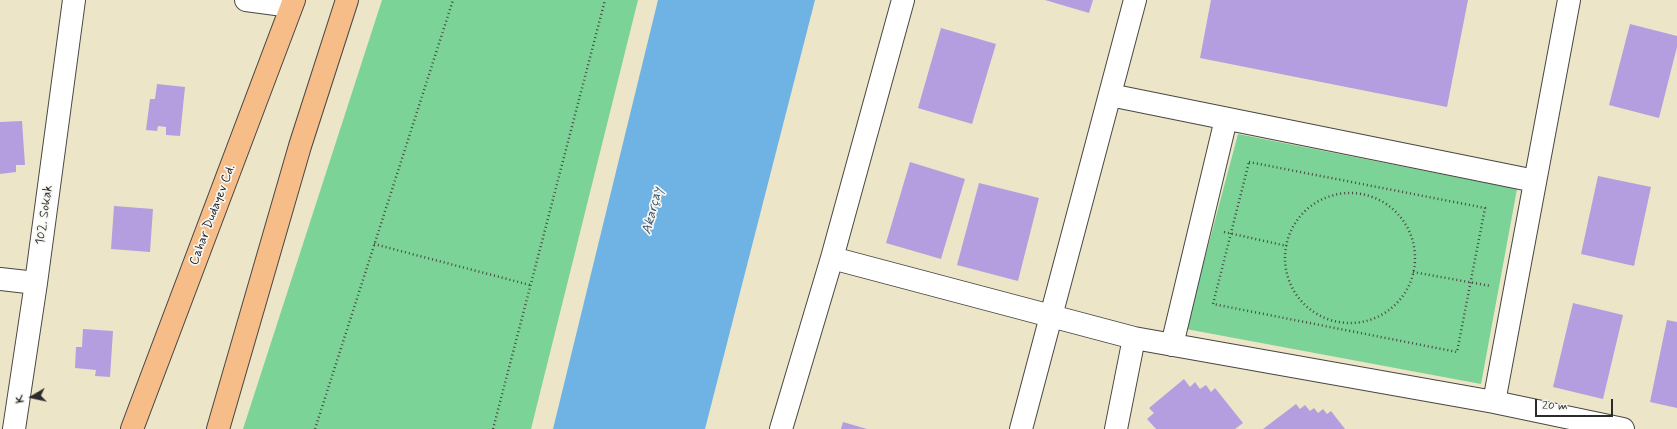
<!DOCTYPE html>
<meta charset="utf-8">
<style>
body{margin:0}
#map{position:relative;width:1677px;height:429px;overflow:hidden;background:#ece5c8;font-family:Mynerve,sans-serif}
canvas{display:block}
.north{position:absolute;left:12px;top:377px;width:40px;height:40px;-webkit-text-stroke:3px #f6f6f2;paint-order:stroke;rotate:261deg;font-size:11px;font-weight:700;line-height:16px;text-align:center;color:#2b2b2b}
.north::after{content:'';display:block;margin:auto;width:14px;height:18px;background:#2b2b2b;clip-path:polygon(50% 0,100% 100%,50% 72%,0 100%)}
.scale{position:absolute;left:1535px;top:399px;width:78px;height:18px;box-sizing:border-box;border:2px solid #2b2b2b;border-top:0;padding-left:5px;font-size:12px;line-height:14px;white-space:nowrap;color:#2b2b2b;-webkit-text-stroke:3px #f6f6f2;paint-order:stroke}
</style>
<div id="map">
<canvas width="1677" height="429"></canvas>
<div class="north">K</div>
<div class="scale">20 m</div>
</div>
<script>
const context = document.querySelector('canvas').getContext('2d');
context.lineJoin = 'round';
function paint(path, color) { context.fillStyle = color; context.fill(path, 'evenodd'); }
const shape = rows => new Path2D(rows.map(r => 'M' + r).join(''));
function stroke(path, color, width, dash) { context.strokeStyle = color; context.lineWidth = width; context.lineCap = dash ? 'butt' : 'round'; context.setLineDash(dash || []); context.stroke(path); }
function write(font, color, halo, rows, align = 'center') {
  context.font = font + ' Mynerve,sans-serif'; context.lineWidth = 3.5; context.setLineDash([]); context.textBaseline = 'middle'; context.strokeStyle = halo; context.fillStyle = color; for (const [text, x, y, turn = 0] of rows) {
    context.save(); context.translate(x, y); context.rotate((+turn || 0) * Math.PI / 180); context.textAlign = isNaN(turn) ? turn : align; if (halo) context.strokeText(text, 0, 0); context.fillText(text, 0, 0); context.restore();
  }
}
const green = shape([
 [382,0,638,0,531,429,243,429],
 [1238,134,1517,189,1481,384,1186,329]
]);
const water = shape([
 [658,0,815,0,705,429,553,429]
]);
const building = shape([
 [1045,0,1093,0,1089,13],
 [1211,0,1468,0,1447,107,1200,58],
 [1630,24,1677,36,1677,47,1659,118,1609,105],
 [941,28,996,44,972,124,918,108],
 [157,84,185,87,180,136,166,135,166,127,158,126,157,131,146,130,150,99,155,99],
 [22,121,25,165,16,165,16,172,0,174,0,122],
 [910,162,965,179,941,259,886,243],
 [1598,176,1651,187,1634,266,1581,254],
 [979,183,1039,198,1018,281,957,265],
 [114,206,153,209,150,252,111,249],
 [1573,303,1623,315,1603,399,1553,387],
 [1667,320,1677,322,1677,408,1650,402],
 [83,329,113,331,110,377,95,376,96,370,75,368,76,347,82,347],
 [1184,379,1190,387,1195,382,1200,389,1206,385,1211,392,1215,388,1243,423,1235,429,1156,429,1147,419,1154,413,1149,408],
 [1296,404,1300,409,1305,405,1310,411,1314,408,1318,413,1323,409,1327,414,1331,411,1345,429,1263,429],
 [843,422,867,429,841,429]
]);
const path = shape([
 [1249,162,1485,208,1457,352,1213,304,1249,162],
 '1285 258a65 65 0 1 1 130 0a65 65 0 1 1-130 0Z',
 [1224,232,1287,246],
 [374,244,530,285],
 [1413,272,1491,286],
 [315,429,453,0],
 [493,429,605,0]
]);
const minor = shape([
 [246,0,291,6],
 [1110,95,1535,181],
 [832,258,1134,338,1494,402,1623,429],
 [0,279,36,283],
 [1172,345,1226,119],
 [1494,402,1569,0],
 [14,429,36,283,74,0],
 [781,429,832,258,903,0],
 [1021,429,1135,0],
 [1116,429,1134,338]
]);
const major = shape([
 [132,429,294,0],
 [218,429,300,146,347,0]
]);
const streetNames = [
 ["102. Sokak",45,215,-82],
 ["Cahar Dudayev Cd.",213,215,-69]
];
const waterNames = [
 ["Akarçay",653,211,-76]
];
paint(green, '#7cd397');
paint(water, '#6fb2e4');
paint(building, '#b59edf');
stroke(minor, '#484743', 24);
stroke(major, '#484743', 24);
stroke(path, '#484743', 2.5, [1, 3]);
stroke(minor, '#fff', 22);
stroke(major, '#f7bd88', 22);
write('13px', '#2b2b2b', '#f6f6f2', streetNames);
write('italic 14px', '#435a6c', '#f6f6f2', waterNames);
</script>
